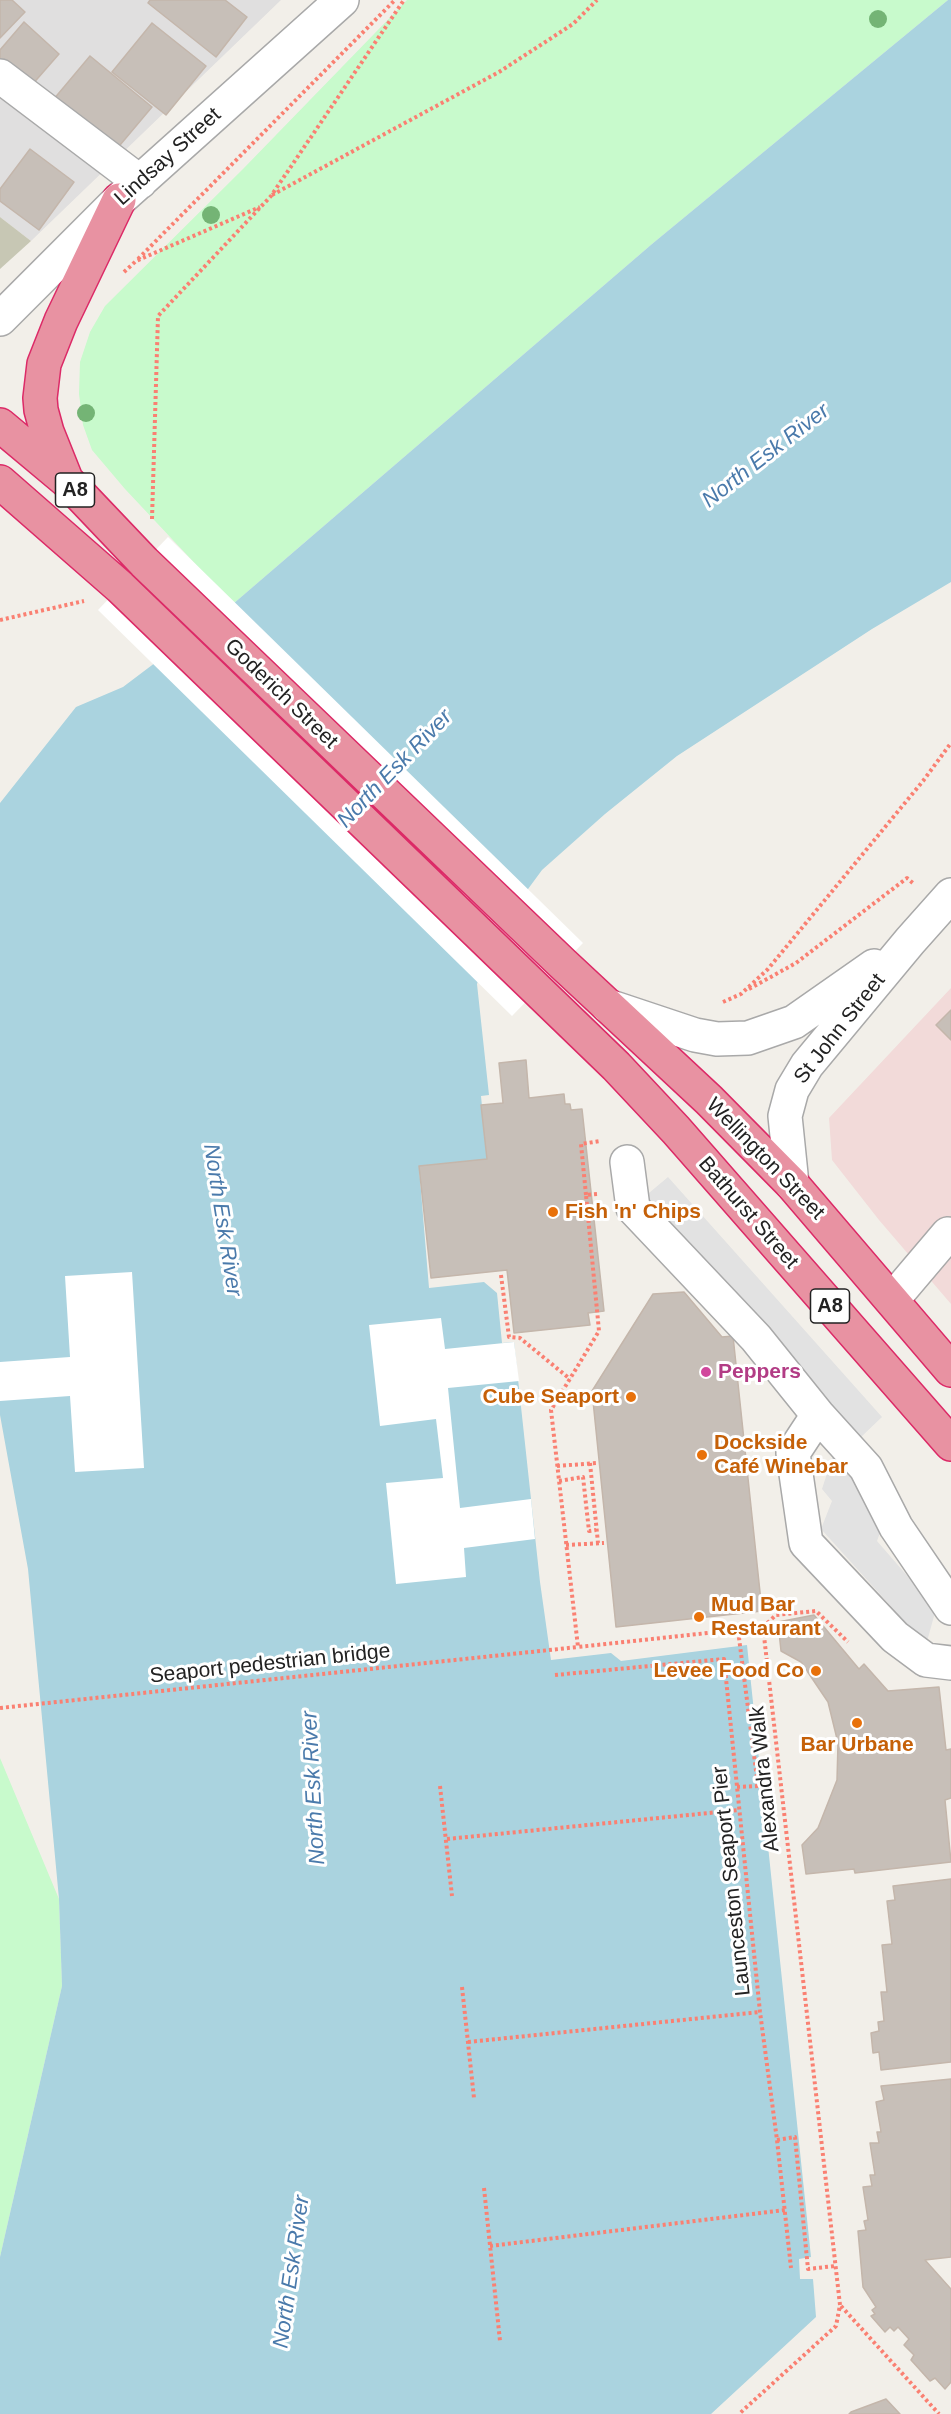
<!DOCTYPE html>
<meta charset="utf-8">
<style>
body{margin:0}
canvas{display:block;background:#f2efe9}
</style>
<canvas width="951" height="2414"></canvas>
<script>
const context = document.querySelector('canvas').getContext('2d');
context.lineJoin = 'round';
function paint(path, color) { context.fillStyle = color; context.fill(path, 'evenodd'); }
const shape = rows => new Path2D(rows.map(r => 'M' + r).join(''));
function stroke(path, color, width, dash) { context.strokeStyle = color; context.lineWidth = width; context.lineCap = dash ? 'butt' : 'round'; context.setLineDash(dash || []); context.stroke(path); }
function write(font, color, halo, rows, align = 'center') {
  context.font = font + ' Arial,sans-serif'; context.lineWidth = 6; context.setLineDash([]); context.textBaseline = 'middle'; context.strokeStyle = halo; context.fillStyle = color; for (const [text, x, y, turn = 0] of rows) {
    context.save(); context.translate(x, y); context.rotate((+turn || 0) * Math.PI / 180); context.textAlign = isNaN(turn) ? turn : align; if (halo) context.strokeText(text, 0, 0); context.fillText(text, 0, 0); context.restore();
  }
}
const residential = shape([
 [0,0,281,0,31,241,0,217]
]);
const commercial = shape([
 [951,988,951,1304,879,1220,832,1160,829,1118]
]);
const construction = shape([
 [0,217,31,241,0,269]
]);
const park = shape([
 [407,0,948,0,652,244,233,604,125,489,92,450,83,425,79,394,80,362,90,332,105,306,243,169],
 [0,1758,59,1899,62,1986,0,2257]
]);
const parking = shape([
 [668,1177,882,1417,861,1437,643,1198],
 [834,1452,884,1522,877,1541,936,1609,926,1645,821,1529,832,1501,822,1489]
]);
const water = shape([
 [948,0,951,0,951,582,872,629,677,756,605,814,542,870,495,934,477,984,489,1095,481,1096,487,1159,419,1167,429,1288,484,1282,497,1293,502,1343,514,1342,540,1582,551,1660,611,1653,621,1661,747,1645,811,2257,799,2259,800,2279,813,2279,816,2317,711,2414,0,2414,0,2257,62,1986,59,1899,28,1569,0,1415,0,803,76,707,123,687,233,604,652,244]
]);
const pier = shape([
 [168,537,583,943,512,1016,98,610],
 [132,1272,144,1468,75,1472,70,1396,0,1401,0,1362,70,1357,65,1276],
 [441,1318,445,1349,514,1342,519,1381,448,1388,460,1508,531,1499,535,1539,464,1548,466,1577,396,1584,386,1483,443,1478,436,1419,380,1426,369,1325]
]);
const building = shape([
 [0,0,12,0,25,12,0,38,0,0],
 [150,0,225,0,247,17,216,57,148,3,150,0],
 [24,22,59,54,31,86,0,59,0,50,24,22],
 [152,23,206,66,166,115,112,72,152,23],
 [90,56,152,107,115,151,53,100,90,56],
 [30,149,74,182,39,230,0,201,0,189,30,149],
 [951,1010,951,1040,936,1025,951,1010],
 [526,1060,529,1098,564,1094,565,1104,570,1104,571,1110,582,1109,604,1311,588,1313,590,1325,514,1333,507,1270,431,1278,419,1166,487,1159,481,1105,503,1103,499,1063,526,1060],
 [684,1292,722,1337,733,1336,762,1611,616,1627,592,1391,653,1294,684,1292],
 [814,1615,859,1669,864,1664,888,1691,939,1687,946,1750,951,1749,951,1798,945,1800,951,1862,855,1873,854,1869,806,1874,802,1845,818,1828,837,1780,838,1743,828,1702,801,1662,781,1651,778,1622,814,1615],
 [951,1879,951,2062,881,2070,879,2052,873,2053,871,2033,879,2031,878,2022,884,2021,881,1992,887,1992,882,1945,892,1944,887,1901,895,1900,893,1886,951,1879],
 [951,2079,951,2257,925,2260,951,2289,951,2382,945,2389,935,2378,930,2381,911,2360,914,2355,904,2345,909,2339,898,2327,894,2331,890,2327,885,2332,871,2316,875,2314,872,2310,876,2307,863,2287,858,2231,866,2230,864,2221,868,2220,863,2187,872,2186,870,2175,875,2175,870,2143,879,2143,877,2132,881,2132,876,2102,884,2100,881,2086,951,2079],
 [886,2399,900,2414,849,2414,851,2412,886,2399]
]);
const path = shape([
 [272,195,499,72,573,24,597,0],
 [138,259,395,0],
 [124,272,136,261,260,207],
 [152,519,158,316,271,196,404,0],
 [0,620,84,601],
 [749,989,796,963,907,878,914,884],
 [723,1002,741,994,768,969,923,781,951,743],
 [597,1194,586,1195,599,1331,551,1410,578,1647,763,1627,840,2305,836,2326,739,2414],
 [586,1195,581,1144,600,1141],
 [501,1275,509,1337,520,1338,570,1379],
 [590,1463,598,1543],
 [557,1466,597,1463],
 [559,1481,583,1477,589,1531,596,1530],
 [566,1545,604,1543],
 [763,1627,776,1615,816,1611,848,1642],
 [555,1675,724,1659,760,2012,777,2140,791,2268],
 [0,1708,578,1647],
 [440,1786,452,1896],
 [737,1787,758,1786,738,1630],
 [447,1839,739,1810],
 [462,1987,474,2098],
 [468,2042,760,2012],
 [777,2140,795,2137,808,2269,835,2266],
 [484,2188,500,2341],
 [490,2246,785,2210],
 [841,2306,939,2414]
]);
const minor = shape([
 [0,76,140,182],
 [0,319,119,200,342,0],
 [608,1006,695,1035,717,1039,748,1038,794,1022,874,966],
 [627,1162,633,1208,756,1338,818,1415,866,1468,896,1527,951,1608],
 [792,1184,785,1116,792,1090,807,1065,910,941,951,895],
 [892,1300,948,1234],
 [818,1415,793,1453,806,1543,895,1637,926,1660,951,1663]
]);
const highway = shape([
 [0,425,67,481,144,562,562,963,709,1100,792,1184,951,1370],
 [65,477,47,432,41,410,40,398,44,364,61,321,119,200],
 [0,482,120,587,616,1066,676,1130,951,1444]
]);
const trees = [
 [878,19],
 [211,215],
 [86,413]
];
const markers = [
 [553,1212,6,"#e8710a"],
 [706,1372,6,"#d1479c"],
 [631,1397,6,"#e8710a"],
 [702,1455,6,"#e8710a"],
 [699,1617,6,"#e8710a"],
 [816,1671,6,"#e8710a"],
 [857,1723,6,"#e8710a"]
];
const shields = [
 [75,490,39],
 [830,1306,39]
];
const shieldNames = [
 ["A8",75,490],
 ["A8",830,1306]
];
const streetNames = [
 ["Lindsay Street",168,157,-42],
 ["Goderich Street",281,694,44],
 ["St John Street",840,1029,-52],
 ["Wellington Street",765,1159,46],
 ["Bathurst Street",748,1213,49],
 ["Seaport pedestrian bridge",270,1664,-6],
 ["Alexandra Walk",765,1779,-96],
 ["Launceston Seaport Pier",732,1881,-96]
];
const foodNames = [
 ["Fish 'n' Chips",565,1212],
 ["Cube Seaport",619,1397,"right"],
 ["Dockside",714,1443],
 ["Café Winebar",714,1467],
 ["Mud Bar",711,1605],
 ["Restaurant",711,1629],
 ["Levee Food Co",804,1671,"right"],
 ["Bar Urbane",857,1745,"center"]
];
const hotelNames = [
 ["Peppers",718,1372]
];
const waterNames = [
 ["North Esk River",766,456,-38],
 ["North Esk River",395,769,-46],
 ["North Esk River",222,1220,81],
 ["North Esk River",314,1788,-93],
 ["North Esk River",292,2272,-82]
];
paint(residential, '#e0dfdf');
paint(commercial, '#f2dad9');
paint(construction, '#c7c7b4');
paint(park, '#c8facc');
paint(parking, '#e2e2e2');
paint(water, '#aad3df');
paint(pier, '#fff');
paint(building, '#c7bfb8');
stroke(building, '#c4b6ab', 1.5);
stroke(minor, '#a9a9a9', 36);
stroke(highway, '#dc2a67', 36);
stroke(path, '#fa8072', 4, [3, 3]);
stroke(minor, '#fff', 33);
stroke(highway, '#e892a2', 33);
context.fillStyle = '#74b475';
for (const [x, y] of trees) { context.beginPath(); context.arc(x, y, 9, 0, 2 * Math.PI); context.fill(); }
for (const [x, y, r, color] of markers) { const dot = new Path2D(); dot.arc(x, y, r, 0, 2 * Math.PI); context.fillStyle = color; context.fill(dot); stroke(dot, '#fff', 2); }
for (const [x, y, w] of shields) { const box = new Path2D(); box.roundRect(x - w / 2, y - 17, w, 34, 4.5); context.fillStyle = '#fff'; context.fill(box); stroke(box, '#222', 1.5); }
write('bold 20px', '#222', null, shieldNames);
write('21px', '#222', '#fff', streetNames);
write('bold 21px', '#c56008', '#fff', foodNames, 'left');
write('bold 21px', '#b23c85', '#fff', hotelNames, 'left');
write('italic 22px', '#4a7aab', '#fff', waterNames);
</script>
